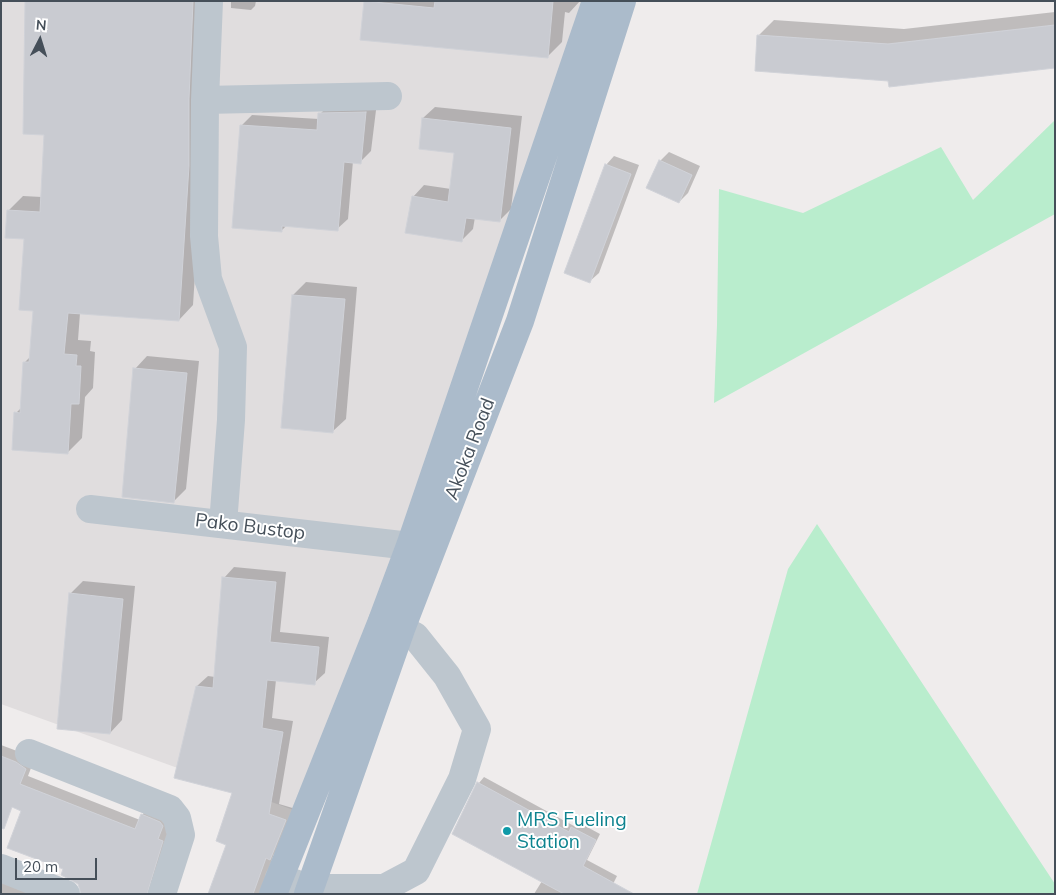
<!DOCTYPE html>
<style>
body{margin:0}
#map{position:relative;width:1056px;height:895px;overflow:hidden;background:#efecec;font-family:Mulish,sans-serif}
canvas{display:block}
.frame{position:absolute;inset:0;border:2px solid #454f59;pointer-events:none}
.north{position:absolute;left:15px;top:15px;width:50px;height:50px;-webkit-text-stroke:4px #fff;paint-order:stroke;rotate:5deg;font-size:14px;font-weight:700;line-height:20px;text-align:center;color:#454f59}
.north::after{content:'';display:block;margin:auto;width:18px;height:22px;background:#454f59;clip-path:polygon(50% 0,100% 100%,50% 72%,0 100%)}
.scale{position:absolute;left:15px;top:858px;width:82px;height:22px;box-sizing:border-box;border:2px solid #454f59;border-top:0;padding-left:6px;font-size:15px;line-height:18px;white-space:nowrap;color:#454f59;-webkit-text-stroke:4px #fff;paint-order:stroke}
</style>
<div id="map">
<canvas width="1056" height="895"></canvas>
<div class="frame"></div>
<div class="north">N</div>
<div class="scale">20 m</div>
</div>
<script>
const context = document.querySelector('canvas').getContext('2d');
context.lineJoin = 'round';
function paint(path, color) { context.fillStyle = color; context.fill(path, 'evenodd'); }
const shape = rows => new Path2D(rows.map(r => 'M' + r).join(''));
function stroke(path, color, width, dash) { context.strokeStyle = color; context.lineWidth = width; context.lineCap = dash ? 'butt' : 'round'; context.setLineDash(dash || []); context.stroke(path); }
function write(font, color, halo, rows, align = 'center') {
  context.font = font + ' Mulish,sans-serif'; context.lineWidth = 4; context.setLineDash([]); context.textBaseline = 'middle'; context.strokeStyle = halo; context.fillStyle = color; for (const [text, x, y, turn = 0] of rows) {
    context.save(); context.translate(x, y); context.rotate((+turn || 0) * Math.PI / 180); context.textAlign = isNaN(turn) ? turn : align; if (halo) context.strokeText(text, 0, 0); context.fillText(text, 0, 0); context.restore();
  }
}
const education = shape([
 [1,1,590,1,553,116,299,812,1,704]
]);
const green = shape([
 [1055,120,1055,214,714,403,717,325,719,189,803,213,941,147,973,200],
 [817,524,1055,884,1055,894,697,894,788,569]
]);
const shadow = shape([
 [26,1,207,1,203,151,193,305,179,320,80,313,78,340,91,341,90,351,95,352,93,388,85,397,82,438,67,453,16,413,22,407,25,362,31,356,35,310,25,238,9,210,23,196,42,197,45,133],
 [231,1,256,1,255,6,251,10,231,8],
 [365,1,580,1,569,13,565,12,562,42,547,57],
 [1055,12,1055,67,889,79,759,35,774,20,904,29],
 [377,102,371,151,360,162,353,161,348,219,337,229,287,225,281,231,241,126,252,115,319,119,320,114,331,103],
 [435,107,522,116,511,209,500,220,475,217,473,229,461,241,413,197,424,185,451,189,455,152,420,148,423,118],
 [669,152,700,166,688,193,679,202,648,187,660,161],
 [614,156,639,165,599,273,590,281,606,165],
 [306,282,357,287,346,419,333,431,293,295],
 [147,356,199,361,186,489,173,502,135,369],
 [234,567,286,572,280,632,329,637,325,673,314,683,276,680,272,718,293,721,279,804,296,809,280,847,274,854,260,894,210,894,227,844,234,792,197,686,208,676,215,677,224,578],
 [83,581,135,586,122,720,110,733,70,594],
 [1,745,25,754,34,760,28,776,140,820,142,815,150,806,171,817,166,831,170,833,157,894,107,894,23,810,1,802],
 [484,777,574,826,578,822,600,834,587,860,617,876,608,894,534,894,542,881,454,833,479,783],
 [1,880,37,894,1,894]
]);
const building = shape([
 [25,1,193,1,189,99,189,166,179,321,68,313,64,354,77,355,76,366,81,366,79,404,71,404,68,454,12,450,14,412,20,413,23,362,29,362,33,311,19,310,24,239,5,238,7,210,40,212,44,135,23,134,25,1],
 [364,1,434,8,435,1,553,1,548,58,360,40,364,1],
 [1055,25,1055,68,889,87,888,81,755,71,757,35,888,44,1055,25],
 [366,112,361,164,344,162,338,231,282,226,282,232,232,228,240,125,317,130,318,113,366,112],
 [422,118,511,128,500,222,466,218,462,242,405,233,412,196,448,202,454,153,419,149,422,118],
 [659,160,692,175,679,203,646,188,659,160],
 [605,164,631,174,590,283,564,273,605,164],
 [292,295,345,299,333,433,281,428,292,295],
 [133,368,187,373,174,503,122,497,133,368],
 [222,577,276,582,270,642,319,647,315,685,267,680,262,728,283,732,269,814,286,820,270,860,266,858,253,894,208,894,226,845,216,841,232,793,174,778,196,686,213,688,222,577],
 [69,593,123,599,110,734,57,729,69,593],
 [1,756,16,762,26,769,20,784,135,829,141,814,160,822,163,826,158,839,163,841,147,894,81,894,78,884,61,875,63,869,7,848,21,811,12,807,4,829,1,828,1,756],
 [477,782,569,832,571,827,596,840,583,866,634,894,564,894,452,834,477,782]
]);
const minor = shape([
 [209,1,205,100,204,236,208,279,233,347,231,420,223,524],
 [205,100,388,96],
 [90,509,410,546],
 [29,753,170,809,177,818,181,835,162,894],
 [1,868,66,894],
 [279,878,310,888,384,888,416,871,462,779,477,729,447,676,415,636,382,621]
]);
const major = shape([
 [273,894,382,621,410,546,596,1],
 [308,894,401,629,520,321,622,1]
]);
const markers = [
 [507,831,5,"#0f9aa8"]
];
const streetNames = [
 ["Akoka Road",470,449,-69],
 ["Pako Bustop",250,527,7]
];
const cultureNames = [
 ["MRS Fueling",517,820],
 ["Station",517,842]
];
paint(education, '#e0ddde');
paint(green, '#b9edcd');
paint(shadow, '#0003');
paint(building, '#c9cbd1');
stroke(building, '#d0d2d8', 1);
stroke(minor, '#bdc6ce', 28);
stroke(major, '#abbbcb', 28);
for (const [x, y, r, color] of markers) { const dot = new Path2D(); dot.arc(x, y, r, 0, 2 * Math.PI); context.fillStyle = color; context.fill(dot); stroke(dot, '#fff', 2); }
write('19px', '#454f59', '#fff', streetNames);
write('19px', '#0d838f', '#fff', cultureNames, 'left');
</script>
